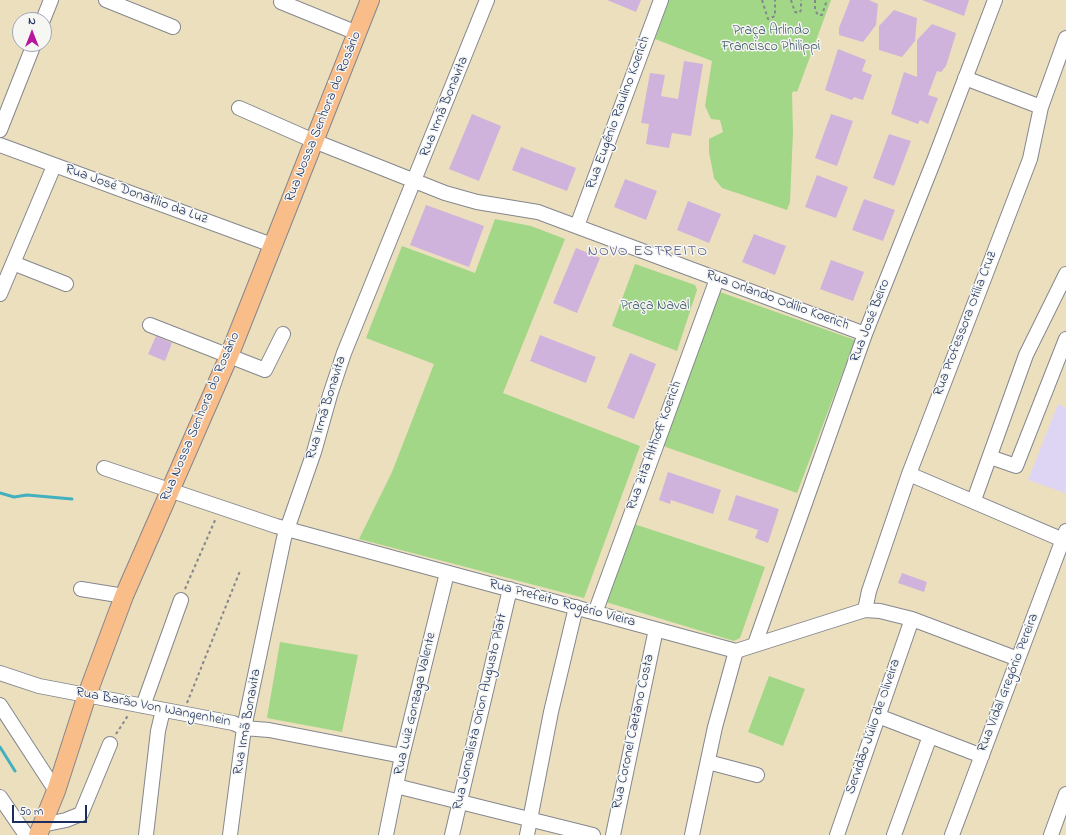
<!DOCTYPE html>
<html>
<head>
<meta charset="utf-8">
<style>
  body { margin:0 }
  #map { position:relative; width:1066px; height:835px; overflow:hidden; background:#ecdfbd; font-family:"Indie Flower",sans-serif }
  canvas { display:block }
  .north { position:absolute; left:12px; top:12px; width:40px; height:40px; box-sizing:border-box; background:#f6f6f2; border:1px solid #9ea6b7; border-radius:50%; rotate:0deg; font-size:11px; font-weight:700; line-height:16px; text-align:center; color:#1b2f5e }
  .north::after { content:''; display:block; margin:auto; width:14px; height:18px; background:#b5179e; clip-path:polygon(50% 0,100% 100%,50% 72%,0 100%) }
  .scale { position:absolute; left:12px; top:805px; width:75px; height:18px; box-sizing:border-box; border:2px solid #1b2f5e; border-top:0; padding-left:5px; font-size:12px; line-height:14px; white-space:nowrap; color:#1b2f5e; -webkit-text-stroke:3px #f6f6f2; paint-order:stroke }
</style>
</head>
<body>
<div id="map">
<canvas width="1066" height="835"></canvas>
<div class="north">N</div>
<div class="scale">50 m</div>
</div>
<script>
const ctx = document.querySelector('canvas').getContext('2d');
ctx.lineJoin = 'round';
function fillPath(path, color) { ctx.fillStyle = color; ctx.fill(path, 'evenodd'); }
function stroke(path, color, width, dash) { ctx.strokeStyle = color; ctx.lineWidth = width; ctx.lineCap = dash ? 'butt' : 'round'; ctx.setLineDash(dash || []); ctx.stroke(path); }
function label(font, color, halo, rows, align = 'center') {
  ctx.font = font + ' "Indie Flower",sans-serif'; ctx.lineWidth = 3; ctx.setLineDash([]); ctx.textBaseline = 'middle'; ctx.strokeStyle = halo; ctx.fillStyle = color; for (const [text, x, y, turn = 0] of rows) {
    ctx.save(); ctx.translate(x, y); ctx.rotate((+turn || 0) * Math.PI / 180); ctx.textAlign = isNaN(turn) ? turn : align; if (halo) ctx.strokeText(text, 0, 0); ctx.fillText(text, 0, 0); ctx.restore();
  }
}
const built = new Path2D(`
  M1058,404L1066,408L1065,493L1028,480Z`);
const green = new Path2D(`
  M669,0H831L797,92L794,91L792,93L793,132L790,202L787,210L722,188L714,178L709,152V139L723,132L720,120L711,119L705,106L712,61L655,39Z
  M495,219L531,226L565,239L503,393L640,446L584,598L359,539L392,472L434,364L366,338L402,246L475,273Z
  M635,264L695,285L697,290L677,351L612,326Z
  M717,291L855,340L797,493L663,446Z
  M634,524L765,567L740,638L734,641L606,602Z
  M280,642L358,655L342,732L267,718Z
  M769,676L805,689L783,746L748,732Z`);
const stream = new Path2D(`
  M0,493L14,497L27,495L72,499
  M0,747L15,771`);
const building = new Path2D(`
  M607,0H641L636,12Z
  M850,0H869L878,4L876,25L863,42L839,35V28Z
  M922,0H969L964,16Z
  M894,10L917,18L915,41L902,57L879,50V26Z
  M932,24L956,33L955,37L946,66L941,72L937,71L928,95L938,98L928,124L920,120L918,124L891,114L904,72L917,77V40Z
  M838,49L866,60L862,71L872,75L863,100L854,97L852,100L825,90Z
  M684,61L703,64L691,136L672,133L669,148L646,144L649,124L641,123L650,73L665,75L661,96L678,99Z
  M472,114L501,126L479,181L449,169Z
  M831,114L853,121L837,166L815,158Z
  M889,134L911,141L894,186L873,178Z
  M521,147L576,168L567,191L512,170Z
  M817,175L848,187L836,218L805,207Z
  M625,179L657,191L646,220L614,207Z
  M864,199L895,210L883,241L852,230Z
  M688,201L721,214L709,243L677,230Z
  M426,205L484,226L469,267L410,245Z
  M754,234L786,246L775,275L742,262Z
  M576,248L600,258L577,313L553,303Z
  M831,260L864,272L853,301L820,289Z
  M540,335L596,357L586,383L530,361Z
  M156,336L172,343L165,361L148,354Z
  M630,353L656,364L634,419L607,408Z
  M668,472L721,490L713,514L671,500L670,504L659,500Z
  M736,495L779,509L768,543L755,538L758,530L728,520Z
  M902,573L927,582L924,592L898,583Z`);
const path = new Path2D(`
  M762,0L768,19L775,16V0
  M791,0L795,12L799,13L801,10V0
  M815,0V10L818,15H822L827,0
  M185,589L216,518
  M187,703L240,571
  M116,734L129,714`);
const minor = new Path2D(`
  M106,0L173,27
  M281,2L357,33
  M43,20L51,0
  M965,78L1041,107
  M239,108L314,141L445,193L477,202L538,212L865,334
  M0,130L34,44
  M0,145L272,245
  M577,226L661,0
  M13,263L66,284
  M0,294L54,166
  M150,325L265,370L283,334
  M990,457L1016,466L1066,339
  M104,468L276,526L736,651L865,610L880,611L912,619L1018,659
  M909,474L1063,540
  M974,500L1026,355L1066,274
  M81,589L124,596
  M865,610L869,591L909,474L1030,159L1041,107L1066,38
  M595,613L717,279
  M755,644L865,334L935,158L995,0
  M0,673L39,686L233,723L244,728L269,730L402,756
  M0,705L56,791
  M143,706L181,600
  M878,716L982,756
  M708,762L757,775
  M396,786L593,835
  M0,797L26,835
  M42,825L66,820L81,814L110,744
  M146,835L158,731L163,710
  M230,835L244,728L284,538L314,452L330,395L344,353L487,0
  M386,835L402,756L447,573
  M452,835L510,589
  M527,835L551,712L576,607
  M613,835L656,629
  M692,835L715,727L736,651
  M837,835L912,619
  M894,835L930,736
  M952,835L1066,531
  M1051,835L1066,794`);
const major = new Path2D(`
  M38,835L56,791L87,695L124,596L229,356L370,0`);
const parkNames = [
  ["Praça Arlindo",771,32],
  ["Francisco Philippi",771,48],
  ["Praça Naval",655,307]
];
const streetNames = [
  ["Rua Irmã Bonavita",445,107,-68],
  ["Rua Eugênio Raulino Koerich",619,113,-70],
  ["Rua Nossa Senhora do Rosário",324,117,-68],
  ["Rua José Donatílio da Luz",136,195,20],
  ["Rua Orlando Odílio Koerich",777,301,20],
  ["Rua José Beiro",871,321,-69],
  ["Rua Professora Otília Cruz",966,324,-69],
  ["Rua Irmã Bonavita",327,408,-73],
  ["Rua Nossa Senhora do Rosário",201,417,-67],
  ["Rua Zita Althoff Koerich",655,446,-70],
  ["Rua Prefeito Rogério Vieira",562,604,15],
  ["Rua Vidal Gregório Pereira",1009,683,-69],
  ["Rua Luiz Gonzaga Valente",416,704,-77],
  ["Rua Barão Von Wangenhein",153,708,11],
  ["Rua Jornalista Orion Augusto Platt",481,712,-77],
  ["Rua Irmã Bonavita",248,722,-80],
  ["Servidão Júlio de Oliveira",874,727,-71],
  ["Rua Coronel Caetano Costa",634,732,-78]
];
const neighbourhoodNames = [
  ["NOVO ESTREITO",648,253]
];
fillPath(built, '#ded5f5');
fillPath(green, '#a1d787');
stroke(stream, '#42b0bf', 3);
fillPath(building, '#d0b3dc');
stroke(minor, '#84878e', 16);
stroke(major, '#84878e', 20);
stroke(path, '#84878e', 2, [3, 3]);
stroke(minor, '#fff', 14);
stroke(major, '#f8bd88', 18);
label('14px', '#3c5968', '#f6f6f2', parkNames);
label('14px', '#1b2f5e', '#f6f6f2', streetNames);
ctx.letterSpacing = '1px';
label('15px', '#5a5d8a', '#f6f6f2', neighbourhoodNames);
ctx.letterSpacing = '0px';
</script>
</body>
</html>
